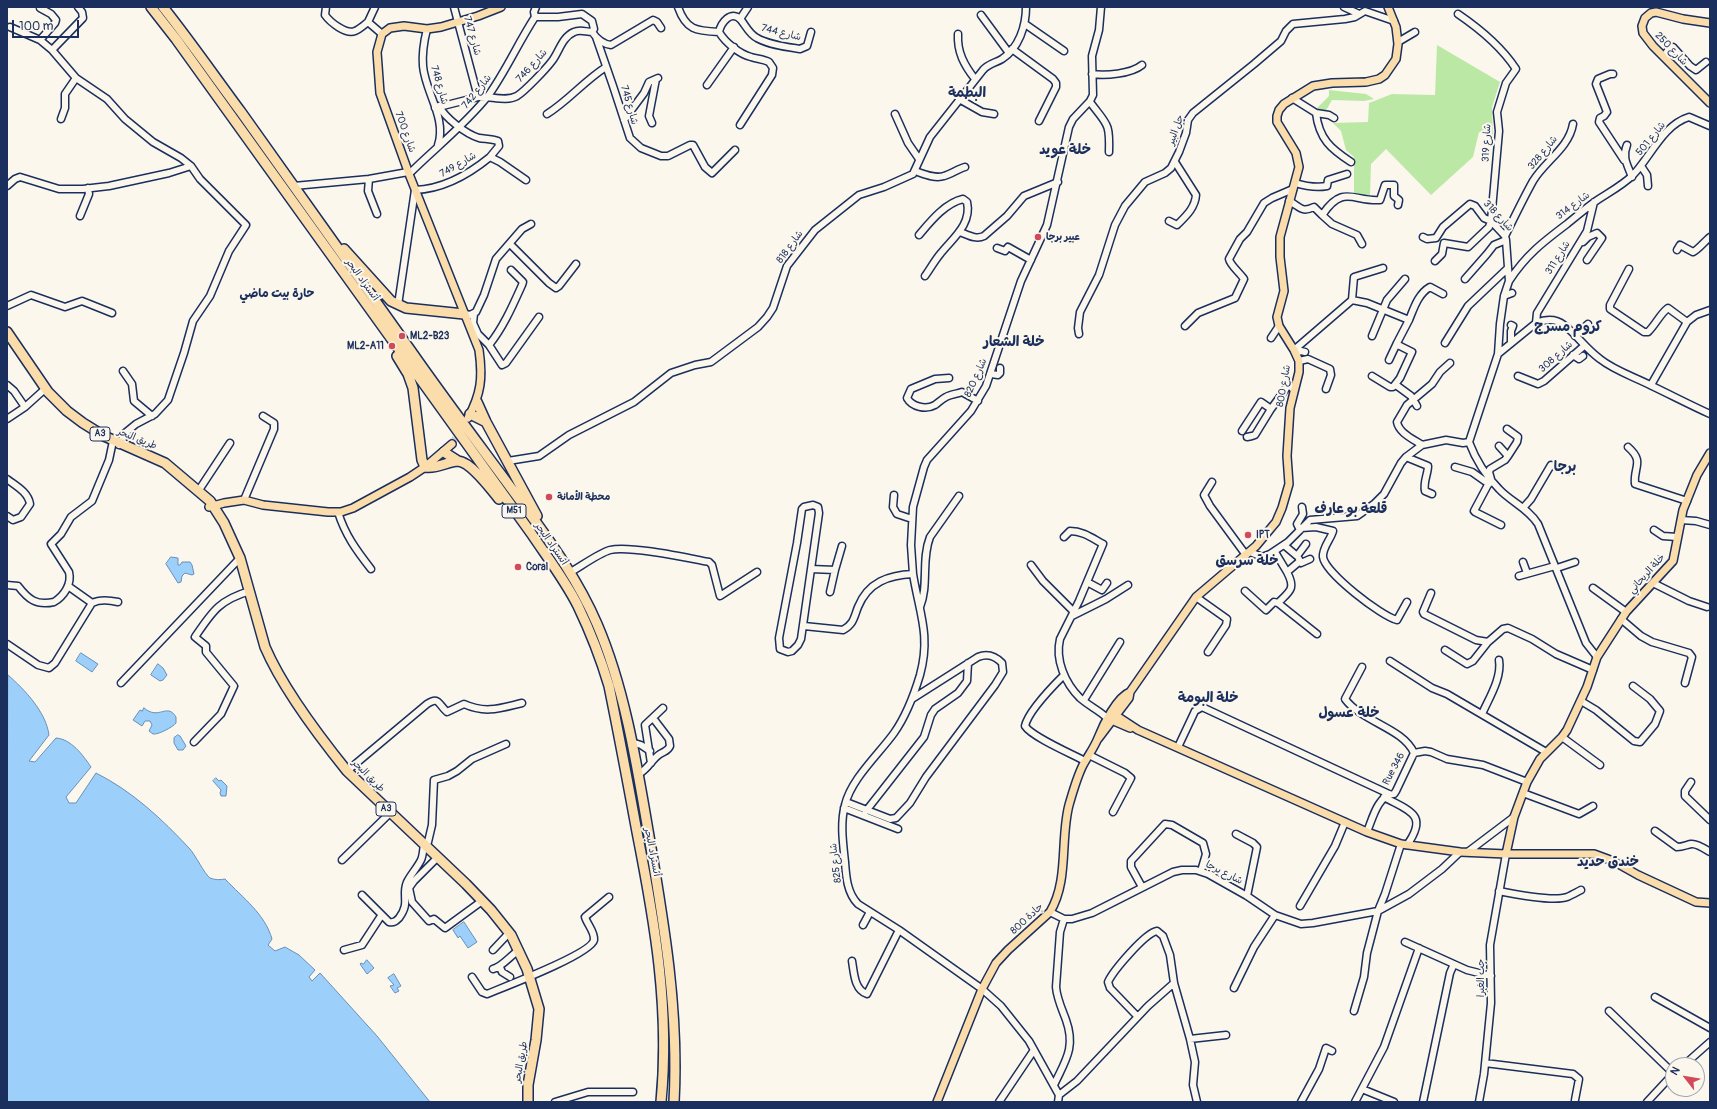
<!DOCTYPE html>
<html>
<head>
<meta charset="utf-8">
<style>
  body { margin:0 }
  #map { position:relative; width:1717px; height:1109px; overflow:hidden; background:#fbf7ec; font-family:Pangolin,sans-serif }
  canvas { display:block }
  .frame { position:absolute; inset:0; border:8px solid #1b2f5e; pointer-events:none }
  .north { position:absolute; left:1665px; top:1057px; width:40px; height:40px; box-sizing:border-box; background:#fbf7ec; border:1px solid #a1a7b3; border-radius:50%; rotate:301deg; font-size:11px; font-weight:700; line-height:16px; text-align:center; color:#1b2f5e }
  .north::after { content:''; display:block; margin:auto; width:14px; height:18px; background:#d1495b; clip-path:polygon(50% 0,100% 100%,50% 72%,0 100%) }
  .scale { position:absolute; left:12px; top:20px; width:67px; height:18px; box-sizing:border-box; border:2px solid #1b2f5e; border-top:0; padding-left:5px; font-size:12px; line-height:14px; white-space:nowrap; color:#1b2f5e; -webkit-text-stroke:3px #fbf7ec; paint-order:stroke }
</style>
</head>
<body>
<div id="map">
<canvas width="1717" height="1109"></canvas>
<div class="frame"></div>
<div class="north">N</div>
<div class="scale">100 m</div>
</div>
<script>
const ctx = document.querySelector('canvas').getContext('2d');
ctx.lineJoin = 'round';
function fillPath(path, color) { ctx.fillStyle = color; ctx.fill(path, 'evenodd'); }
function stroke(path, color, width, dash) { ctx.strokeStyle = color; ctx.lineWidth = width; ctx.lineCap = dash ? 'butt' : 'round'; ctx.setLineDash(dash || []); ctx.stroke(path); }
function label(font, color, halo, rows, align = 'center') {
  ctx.font = font + ' Pangolin,"Playpen Sans Arabic",sans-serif'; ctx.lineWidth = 4; ctx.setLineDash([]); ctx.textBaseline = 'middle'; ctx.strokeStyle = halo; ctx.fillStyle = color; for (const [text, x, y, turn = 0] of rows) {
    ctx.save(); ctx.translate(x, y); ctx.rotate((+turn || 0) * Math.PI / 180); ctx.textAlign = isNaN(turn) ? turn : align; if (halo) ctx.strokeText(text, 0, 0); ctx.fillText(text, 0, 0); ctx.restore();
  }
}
const green = new Path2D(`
  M1437,45L1500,82L1492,107L1493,136L1479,132L1473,157L1431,195L1386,149L1371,164L1370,196L1354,193V157L1346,150L1341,131L1333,123L1368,122L1369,103L1392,94L1435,95Z
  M1329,90L1366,94L1374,99L1364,101L1332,100L1325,112L1316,109L1329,96Z`);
const water = new Path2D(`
  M171,557L178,558V565H180L182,562H190L192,565L194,574L192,575L185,573L182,576L181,582L178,583L166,564Z
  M81,653L98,664L92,672L76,661Z
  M158,664L163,668L167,675L163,680L160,681L151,675Z
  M8,675C25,690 46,712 49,735L29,761L35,762L56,738C71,739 83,755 91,767L66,797L69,803H76L96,773C132,791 162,819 189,848C195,854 205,875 210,878C215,880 220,880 225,879C243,898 265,914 272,939L268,945L275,951L285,947L299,955L315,970L309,977L312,981L320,973L377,1036L430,1102H7Z
  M144,708C159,721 167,702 176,717V723C173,727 158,735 153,734L149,731L152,725L150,721H145L142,726L133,720L140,710L142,711Z
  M178,735L180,736L186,746L183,750H178L174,743V738Z
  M216,778L219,781L221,780L227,786L226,796H221L220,793L221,790L213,781Z
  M464,922L477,942L468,948L460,936L458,938L453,930Z
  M367,960L374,968L367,974L360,964L361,963L363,964Z
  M394,974L401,986L397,988L399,991L395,993L390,986L394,985L388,978Z`);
const majorTunnel = new Path2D(`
  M452,444L461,429`);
const minor = new Path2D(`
  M326,7L325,15C330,22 346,35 355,31C360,29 364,25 368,22
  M375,7L368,22L382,34
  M678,7C686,30 696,31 719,32
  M1344,7L1359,14
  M40,8L51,14L56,20L55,23L40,40
  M981,15L1009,53
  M535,17H558L582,14L592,21L594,29L592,32
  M740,19L748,7
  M1025,24L1064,51
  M10,27L40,40L52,50L76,78L107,99L125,119L153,142L181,158L191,166L200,179L246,225L229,251L210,296L193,321L184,353L168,400L155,414L136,424L125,433L119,445
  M427,29C424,41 422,54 423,66C425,92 447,118 438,145
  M719,32C725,42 739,54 751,57C757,59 763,59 769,62L773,68L772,75L740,125
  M719,32C721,23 731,9 741,20C746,26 749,34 757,38C769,45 787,47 800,49L807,46L811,32
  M958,34C957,52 964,65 975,79
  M596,37L613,86L630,138L641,148L661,156H668L690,145H693L705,167L712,173L735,150
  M1398,42L1415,32
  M1012,49L1053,79L1056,83V87L1039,121
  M52,50L83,18L82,12L78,7
  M1664,56L1669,49L1673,47L1690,66L1696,70L1706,62
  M1092,74C1105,76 1131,74 1142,65
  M1613,74H1610L1598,79L1596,84L1607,112L1604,116L1600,118L1599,122L1624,160
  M707,85L734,47
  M478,97C491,96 506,102 517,96C525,91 546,69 552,61C559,52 562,37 574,32C580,29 586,32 592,32C597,39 602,44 611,45L653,20L657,22L661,28
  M1292,98L1316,113C1319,139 1331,149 1351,162
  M959,99L982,112L994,114
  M1090,102C1107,125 1110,122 1109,152
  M439,106C445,118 466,134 479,138C485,139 492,139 498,141L499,146L490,157
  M435,108L478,97L454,7
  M1316,113L1329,115L1334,118
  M547,114C568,101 584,81 606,67
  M895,114L908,143L919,159
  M61,119L65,108V94L76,78
  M624,120L644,93L649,82L658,78
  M652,123L649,116L656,79
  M1627,145C1622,157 1627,164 1632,177
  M1641,166L1647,175L1648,186
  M915,171C924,174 935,179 944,176C951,174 958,169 965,167
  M409,174C435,148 465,125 488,96C506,71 518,43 535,17L534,12L536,7
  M369,179L368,191L377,214
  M1295,183C1305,186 1316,188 1327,186L1328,180L1347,174
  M7,186L15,179L20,177L59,189H83L109,186L169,173L191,166
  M294,186L369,179L408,172
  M1289,201C1301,207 1301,213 1314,207L1322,215L1323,214C1343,184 1354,202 1380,200L1385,185H1394V196L1399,200L1398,205
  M1322,215L1332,224L1357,235L1362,244
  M80,216L89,194L88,188
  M1169,221L1177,225C1186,216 1195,208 1196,195L1175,162
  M960,232C968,235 976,240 984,236L1007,216L1024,196L1058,182
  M919,235C930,222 945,203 963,199L967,202C972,224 953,238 941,253C935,260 930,269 925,276
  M1505,236C1514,218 1523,199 1533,181C1545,161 1569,148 1573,124
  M1423,237L1427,239L1436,238L1443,227L1470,204L1475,206L1484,218L1491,221L1505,236L1506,240L1509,281L1504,296L1500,324L1498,354
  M1583,242L1588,237L1597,233L1602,238L1587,260
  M510,244L549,283L556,288L559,286L576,264
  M997,248L1005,251L1008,247L1031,260
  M1677,250L1680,245L1693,252C1698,250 1705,241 1710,237
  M1435,261L1442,254L1444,243L1468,247L1489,227L1491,221L1499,131L1497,112L1506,83L1516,69C1501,46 1480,29 1458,14
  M1629,269L1610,305V309L1644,332H1648C1656,324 1660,314 1668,308L1687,322
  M1465,279L1487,254L1494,245L1506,240
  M1509,281C1526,255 1543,242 1567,224C1577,216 1586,208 1596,201C1608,193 1623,185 1633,175C1651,156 1663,125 1689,117L1710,126
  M1504,296L1512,293
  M1352,300L1354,277L1383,268
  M398,305L415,190C444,189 468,175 490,157L500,162L526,180
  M7,306L31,295L65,307L82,301L112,313
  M464,314L470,315L476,312L484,295L496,259L522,229L531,224
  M474,314L473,323L478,334L489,345L502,365L506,363L539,317
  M1409,320C1414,308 1418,294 1430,287L1443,294
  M1536,323L1537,313L1587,231L1594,202
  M1185,326L1198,313L1235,298L1244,279C1240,273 1230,265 1229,259L1240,239L1247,232L1264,203L1272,198L1293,189
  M1079,334L1078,328L1080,312L1099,275L1115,225L1125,206L1145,182L1165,173L1171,168L1179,152L1186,133L1188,120L1193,113L1254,64L1281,41L1286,31L1293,24L1345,19L1355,17L1365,11L1394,21
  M1372,336L1387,300L1405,279
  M1575,336L1588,324
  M1271,338L1279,326
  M1445,343L1468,306L1508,268
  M1511,343V331L1513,326L1511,325
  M489,345C503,328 513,305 522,285L523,282L511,270
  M1294,350L1352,300L1367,303L1409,320L1397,343L1398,345L1412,352L1400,378L1393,387H1390L1372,376
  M1296,353L1301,351L1305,352
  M1573,355L1579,359L1583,356
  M1389,360L1397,343
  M1299,361L1308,359L1330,369L1331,375L1326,389
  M123,371L132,384L134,401L152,416
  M991,374L998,375L1000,373V368
  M1518,376L1538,384L1544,381L1584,346
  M949,378L935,379L911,389L907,398C912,407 926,410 935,405C939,402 942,399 946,397C951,394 957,394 962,392L978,401
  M7,385L14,391L25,407
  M1396,385L1411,396L1417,406
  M1651,385L1687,322L1696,315L1710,310
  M7,419L25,407L45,389
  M1507,429L1518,437L1517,442L1508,456
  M1242,431L1261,402L1271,409L1287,387L1290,386L1294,390
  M1247,437L1252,436L1255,435L1271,409
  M1469,442C1475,458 1486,476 1499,489C1511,502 1528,508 1538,524L1586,643L1597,657
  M1422,445C1413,439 1399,433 1397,422L1407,405L1432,384L1440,372L1450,363
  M1499,446L1508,456L1505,460L1490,469L1489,472L1491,479L1474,511L1475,512L1501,525
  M1628,447C1645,462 1633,467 1635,484L1687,501
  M1406,457L1428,466C1428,474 1423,482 1425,491L1432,494
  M508,461L539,456L569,435L634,402L671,373L695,365L711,362L758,327L767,317L773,308L787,266L815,230L859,195L884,187L913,174L930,137L983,70C988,64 995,63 1002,59C1019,48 1026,26 1026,7
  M1455,467L1472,472L1489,484
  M7,479C16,486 28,492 30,504L21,517L13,520L7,516
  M1212,482L1204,495L1210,506L1246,555
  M199,490L230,443
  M894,495L893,507L897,514L912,519
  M244,500L274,429V423L263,416
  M813,505L818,507L819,513L801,639L798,645L792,651L788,652L780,649L779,638L797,543L802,509L804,507Z
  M1523,508L1531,499L1551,465L1568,471
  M338,512C345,535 357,551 371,569
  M1681,520L1696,521L1710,525
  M1301,528L1316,527L1333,531C1331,539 1322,548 1323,557C1325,573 1381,616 1397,620L1407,602
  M1300,530L1297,524L1303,514L1302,507
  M1654,530L1663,536L1677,537
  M1064,537L1070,531C1083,531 1092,538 1103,544L1079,601L1060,639C1055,660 1065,683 1080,698C1089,706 1099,710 1107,718
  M1284,545L1297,556L1306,544
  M1250,552L1262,557L1270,554L1288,542L1310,520L1357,516L1374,504L1384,494L1401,463L1406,457L1422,445L1446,440L1463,443L1469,442L1498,354L1536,323C1546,319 1555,318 1564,325C1577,335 1586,349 1600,359C1615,371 1635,377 1652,386C1671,395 1690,405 1710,414
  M1275,552L1287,572L1300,561
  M1299,559L1301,563L1310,559
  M1523,562L1527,573
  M1031,565L1043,581L1074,612
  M1557,568L1575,562
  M811,569L835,570L842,546
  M569,573C580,567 599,553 610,550C629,545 688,558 709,562L712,565L720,596L757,572
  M913,574C919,612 931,635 920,675C914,695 906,716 894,733C879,754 851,779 845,805C840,823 843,843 845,862C846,876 847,893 858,904L899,930L982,989L1001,1006L1029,1041L1059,1095L1058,1102
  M1519,576L1555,566
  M1087,582L1102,590L1107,583
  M1653,583L1689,601L1707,607
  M7,585L18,586C28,599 36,606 54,602C64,596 72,584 69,572L51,544L61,534L71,517L92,501L109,460L113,441
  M68,586L92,603
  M1593,588L1626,612
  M1245,591L1266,610L1274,602L1278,603L1317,634
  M830,592L835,570
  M1431,593L1423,612L1424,614L1476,640L1488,642L1503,629L1508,628L1532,639L1556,654L1593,670
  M1196,597L1227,619L1226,625L1208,652
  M1278,603C1290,591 1296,589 1287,572
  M920,607C929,585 921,560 930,537L959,496
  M1072,616L1106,599L1128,585
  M1621,619L1641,636L1652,642L1689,653L1692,657L1685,683
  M804,626L843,630C854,624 854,617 858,607C868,582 889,575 913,574L911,545L913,507L924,467L927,460L971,411L986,386L1021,281L1047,225L1069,127L1073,119L1090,101L1093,95L1092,56L1099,30L1101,7
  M7,644L38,665L49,668L55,663L92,603C100,599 109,600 118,602
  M1445,650L1467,664L1473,661L1488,642
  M1390,661L1432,688L1447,694L1546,752
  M1362,667L1345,699C1362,722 1403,728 1414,753L1425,751L1431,752L1447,759L1483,765L1527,782
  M1064,675C1053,686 1028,712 1025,726C1032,737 1072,754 1085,761
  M121,683L240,558
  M1084,700L1120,642
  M1581,701L1596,710L1634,741L1640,742L1655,724L1660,711L1650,699L1633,686
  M1482,714C1489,698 1502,678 1499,660
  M1562,737L1600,765
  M194,742L221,714L234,686L206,652V646L195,637C212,612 219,600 250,591
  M631,742L641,745L650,751
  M1178,747L1195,711L1202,707L1389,794
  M1089,755L1125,773L1131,778L1113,812
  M651,763L645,725L663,708
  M347,771L427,704C439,696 438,704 447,712L464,704C486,714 501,708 522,703
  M639,774C649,768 652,759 660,754C665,751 668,751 670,746L669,739L653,718
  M1691,782L1685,791V796L1710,820
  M1523,793L1579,814L1593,806
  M1384,797C1409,811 1429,814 1407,845
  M846,802L890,819L896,818L910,803L926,777L995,685L1003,672L1002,663C995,656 988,653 978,657L912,699
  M844,808L898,829
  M866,811L924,737L931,715L935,709L958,693L967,681L968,663
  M1655,831L1677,847C1683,847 1686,845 1691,844C1697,843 1705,849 1710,852
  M1367,832C1372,820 1378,794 1394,794L1396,791L1414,753
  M1236,834L1253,843L1257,847L1247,896
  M1469,851L1514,817
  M438,857L414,881L409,888L412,902L429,921L434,919L445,928L482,901
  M342,860L390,813
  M1142,887L1131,867V861L1165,824L1172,825L1203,843L1206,854L1201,871
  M1499,891C1514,894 1553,902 1567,897C1572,895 1577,892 1581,890
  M362,895L389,922C394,923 396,921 399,918C411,902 401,896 407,882C411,874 417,868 421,860C423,856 423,850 424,845L428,842L432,825L434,780L448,776L457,771L472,759L506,744
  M1300,906L1335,846L1345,822
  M1050,912L1064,919L1060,932L1056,987C1057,999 1062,1009 1066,1020C1076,1048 1065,1061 1054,1085
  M1064,919H1072L1092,913L1173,872L1182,870H1196L1208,874L1247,896L1275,915L1301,924L1313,923L1378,911L1409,894L1442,869L1460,852
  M863,925L870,912
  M1405,942L1467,970L1491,976
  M344,950L362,945L381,916
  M493,950L509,933
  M852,961C854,972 854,990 867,994L899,930
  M500,967L502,972L510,977
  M493,969C502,967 510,956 519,950
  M472,977L482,992L487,994C504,987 591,954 594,940C595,932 587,924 585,917L609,897
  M1234,988L1254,947L1275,915
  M1655,997L1710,1028
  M1354,1011L1364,977L1367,953L1378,911L1385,894L1401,844
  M1609,1011L1673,1073
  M1137,1016L1110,988L1108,982C1113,971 1145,933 1157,931L1163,936L1170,955L1174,983L1190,1039L1195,1062L1193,1085L1197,1102
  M1190,1039L1226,1035
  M1485,1063L1573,1074L1579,1079L1575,1100
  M1684,1065L1710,1042
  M1362,1089L1394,1102
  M1059,1095L1077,1081L1148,1006L1174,983
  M555,1102L588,1092H633
  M999,1102L1034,1050
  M1301,1102L1319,1069L1326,1048L1332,1051
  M1355,1102L1384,1047L1419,948
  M1423,1102L1450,973L1454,964
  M1479,1102L1484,1074L1491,1003L1490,945L1506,854
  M1647,1102L1673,1074`);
const major = new Path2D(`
  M1710,23L1683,19L1656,12L1651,13L1645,18L1642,26L1643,33L1653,46L1710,103
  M468,418C481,394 483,378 479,350L409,174L380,93L377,52L382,34L390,28L404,26L427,29L441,27L478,16L501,7
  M209,507L224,503L244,500L263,505L328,512H341L353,508L410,477L425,467L452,444
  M1112,713L1138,730L1367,832L1401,844L1460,852L1506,854H1594L1613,861L1638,875L1696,902L1710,903
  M1109,719L1130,728
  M1098,739L1129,698L1130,692L1196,597L1256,546L1276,522L1282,508L1289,484L1287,456L1290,408L1299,372V361L1294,350L1279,326L1277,317L1284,291L1280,257V237L1299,167L1296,153L1277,122V116L1279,110L1284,104L1313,86L1332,83L1366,82L1379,79L1385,75L1396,59L1398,44L1396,27L1388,7
  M1506,854L1514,817L1527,782L1540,759L1562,737L1567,730L1587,687L1597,657L1626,612L1673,561L1683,510L1697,475L1710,453
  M937,1102L982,989L996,963L1008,950L1050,912C1069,881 1060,839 1069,805C1073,791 1077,777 1083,765C1088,756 1094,748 1098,738C1103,725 1117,697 1130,692`);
const highway = new Path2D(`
  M151,7L176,39L531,533C547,557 565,580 578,606C590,631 601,659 609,686C619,735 628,783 637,832C655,923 670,1009 661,1102
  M163,7C190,41 215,77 241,112C298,191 354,272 411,351C448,404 487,455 525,507C552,544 579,582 597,624C625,689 637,766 649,836C664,924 679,1012 674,1102
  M344,249L391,301L406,308L464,314
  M7,332L48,392L67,411L83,423L104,436L165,463L210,501L224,523L240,558L265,647C283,689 318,735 347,771L466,884L491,910L511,935L527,969L539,1009L536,1040L528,1085V1102
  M397,356L408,374L413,388L422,460L425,467C438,469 448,461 458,461C471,462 491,489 499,499
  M477,402L486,422L537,516
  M470,414L486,422
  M444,452L458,461`);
const markers = [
  [1038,237,4,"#d1495b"],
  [402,336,4,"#d1495b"],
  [392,346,4,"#d1495b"],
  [549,497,4,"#d1495b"],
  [1248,535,4,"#d1495b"],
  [518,567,4,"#d1495b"]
];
const shields = [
  [100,434,20],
  [514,511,24],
  [386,809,20]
];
const shieldNames = [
  ["A3",100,434],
  ["M51",514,511],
  ["A3",386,809]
];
const streetNames = [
  ["شارع 744",781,33,14],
  ["شارع 747",472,36,74],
  ["شارع 250",1671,49,46],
  ["شارع 746",532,66,-48],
  ["شارع 748",439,85,74],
  ["شارع 742",477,92,-51],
  ["شارع 745",629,105,74],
  ["جل البير",1176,130,-71],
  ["شارع 700",405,132,70],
  ["شارع 501",1651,139,-51],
  ["شارع 319",1487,143,-87],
  ["شارع 328",1543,153,-51],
  ["شارع 749",458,165,-30],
  ["شارع 314",1573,206,-37],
  ["شارع 318",1498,216,47],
  ["شارع 818",790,247,-54],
  ["شارع 311",1558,258,-58],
  ["أتستراد البحر",362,280,54],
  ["شارع 308",1556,357,-42],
  ["شارع 820",976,378,-66],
  ["شارع 800",1284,386,-80],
  ["طريق البحر",137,439,22],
  ["أتستراد البحر",551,544,55],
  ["خلة الريحاني",1647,574,-48],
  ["Rue 346",1394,769,-62],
  ["طريق البحر",368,776,45],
  ["أتستراد البحر",652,852,79],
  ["شارع 825",836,863,-97],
  ["شارع برجا",1224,873,27],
  ["جادة 800",1027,919,-43],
  ["جب الغبرا",1481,978,-90],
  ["طريق البحر",521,1062,-80]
];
const poiNames = [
  ["عبير برجا",1046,237],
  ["ML2-B23",410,336],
  ["ML2-A11",384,346,"right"],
  ["محطة الأمانة",557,497],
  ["IPT",1256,535],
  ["Coral",526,567]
];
const quarterNames = [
  ["حارة بيت ماضي",277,294]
];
const districtNames = [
  ["البطمة",967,93],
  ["خلة عويد",1065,150],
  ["كروم مسرج",1568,327],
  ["خلة الشعار",1014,342],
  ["برجا",1565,467],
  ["قلعة بو عارف",1351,509],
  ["خلة سرسق",1247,561],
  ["خلة البومة",1208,698],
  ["خلة عسول",1349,713],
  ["خندق حديد",1608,862]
];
fillPath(green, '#bce8a6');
fillPath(water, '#9ccff9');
stroke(water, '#688fbb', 1);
stroke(majorTunnel, '#cecfd0', 7, [7, 3.5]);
stroke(minor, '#1b2f5e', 9);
stroke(major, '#1b2f5e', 10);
stroke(highway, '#1b2f5e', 12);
stroke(minor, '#fbf7ec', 6);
stroke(major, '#fbddab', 7);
stroke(highway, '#fbddab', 9);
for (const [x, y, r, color] of markers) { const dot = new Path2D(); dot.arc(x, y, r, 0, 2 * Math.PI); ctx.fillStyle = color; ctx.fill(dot); stroke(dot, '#fbf7ec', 1.5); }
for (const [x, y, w] of shields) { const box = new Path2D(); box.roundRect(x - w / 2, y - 7, w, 14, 3); ctx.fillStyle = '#fbf7ec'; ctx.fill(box); stroke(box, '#1b2f5e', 1); }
label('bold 9px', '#1b2f5e', null, shieldNames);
label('10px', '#1b2f5e', '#fbf7ec', streetNames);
label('bold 10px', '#1b2f5e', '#fbf7ec', poiNames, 'left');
label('bold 12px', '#1b2f5e', '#fbf7ec', quarterNames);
label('bold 14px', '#1b2f5e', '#fbf7ec', districtNames);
</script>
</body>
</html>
